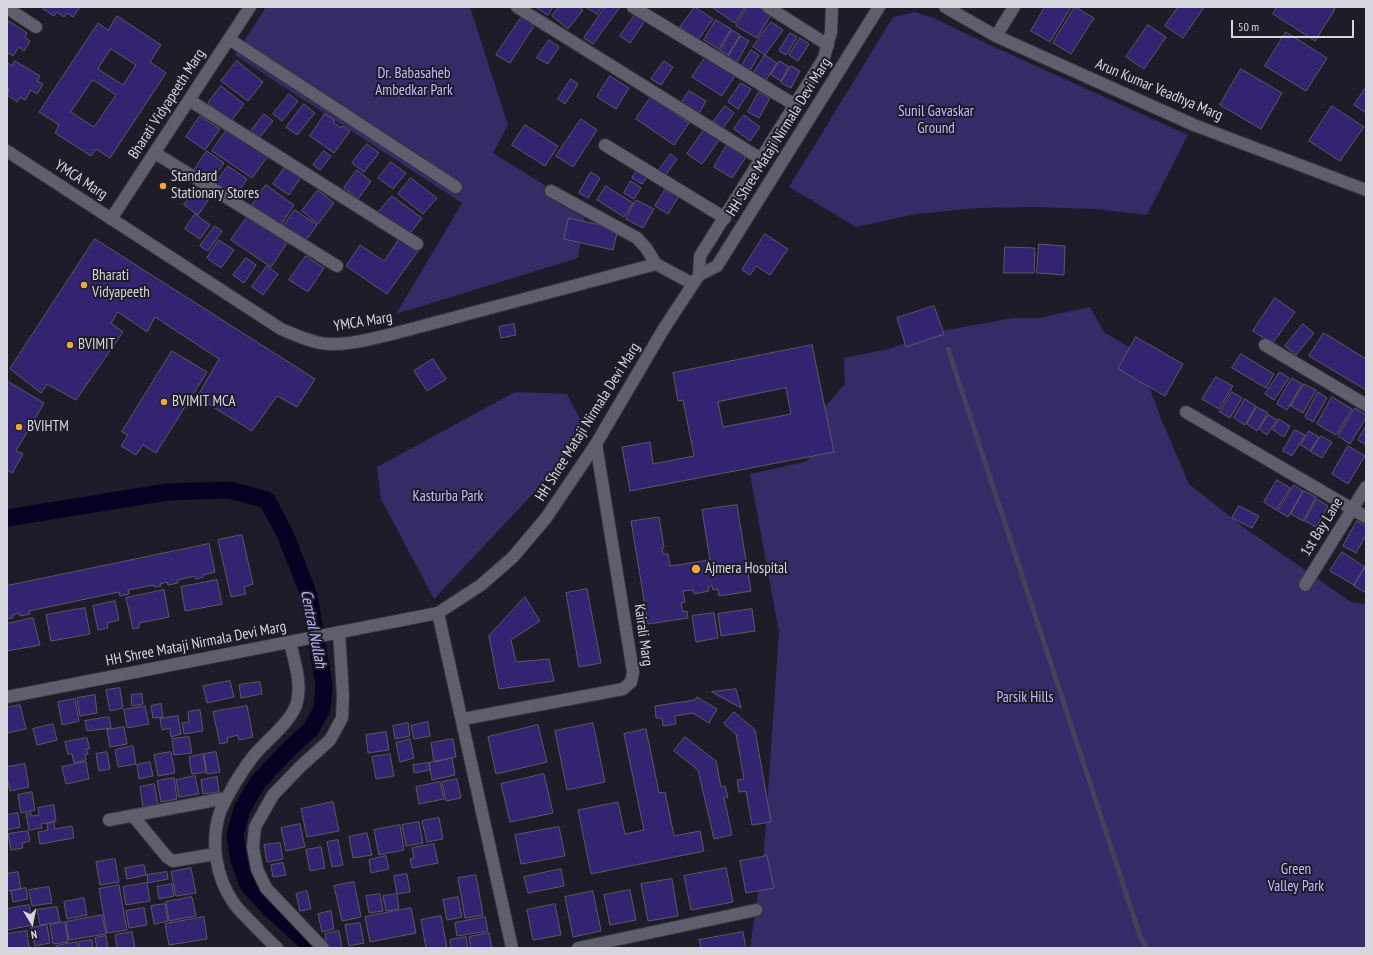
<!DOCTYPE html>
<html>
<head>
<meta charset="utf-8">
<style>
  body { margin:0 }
  #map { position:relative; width:1373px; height:955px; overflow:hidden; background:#1d1c28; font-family:"PT Sans Narrow",sans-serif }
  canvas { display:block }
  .frame { position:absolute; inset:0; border:8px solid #d6d6de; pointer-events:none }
  .north { position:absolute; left:12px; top:903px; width:40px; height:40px; -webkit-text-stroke:3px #1d1c28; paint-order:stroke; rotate:170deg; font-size:11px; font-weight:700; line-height:16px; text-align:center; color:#d6d6de }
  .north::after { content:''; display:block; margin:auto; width:14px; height:18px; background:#d6d6de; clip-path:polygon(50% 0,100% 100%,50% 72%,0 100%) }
  .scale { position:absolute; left:1231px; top:20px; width:123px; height:18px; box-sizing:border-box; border:2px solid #d6d6de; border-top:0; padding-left:5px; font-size:12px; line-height:14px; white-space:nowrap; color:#d6d6de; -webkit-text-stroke:3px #1d1c28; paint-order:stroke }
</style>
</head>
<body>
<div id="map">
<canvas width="1373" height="955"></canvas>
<div class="frame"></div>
<div class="north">N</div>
<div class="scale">50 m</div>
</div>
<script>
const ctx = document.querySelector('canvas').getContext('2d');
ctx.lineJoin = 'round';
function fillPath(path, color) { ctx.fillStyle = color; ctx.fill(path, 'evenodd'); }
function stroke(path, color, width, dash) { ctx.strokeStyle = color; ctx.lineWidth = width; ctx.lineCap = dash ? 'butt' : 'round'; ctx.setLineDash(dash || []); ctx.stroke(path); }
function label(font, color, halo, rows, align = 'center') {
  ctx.font = font + ' "PT Sans Narrow",sans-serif'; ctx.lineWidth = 4; ctx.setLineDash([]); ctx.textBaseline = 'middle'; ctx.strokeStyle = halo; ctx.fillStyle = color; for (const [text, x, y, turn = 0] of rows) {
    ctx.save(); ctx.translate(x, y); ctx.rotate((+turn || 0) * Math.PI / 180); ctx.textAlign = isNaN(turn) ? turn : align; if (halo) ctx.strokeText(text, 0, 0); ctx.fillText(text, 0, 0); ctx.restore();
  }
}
const green = new Path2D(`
  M266,7H470L508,125L493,153L586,211L578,258L396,314L462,203L235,55Z
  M915,12L936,19L990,45L1188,135L1147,215L1095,209L1034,207L977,208L916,214L856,227L789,187L893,17Z
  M1090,307L1104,332L1137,352L1160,416L1189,484L1242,526L1351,602L1366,604V948H750L764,850L779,632L750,474L808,461L824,408L845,384L844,358L888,349L941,331L1013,318H1039Z
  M515,392L567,394L581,421L574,450L434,599L381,499L377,467Z`);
const stream = new Path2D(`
  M948,349L1140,936L1147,948`);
const canal = new Path2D(`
  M7,518L167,492L230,490L267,500L285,534L309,595L324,685L322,709L311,729L288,750L258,782L242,809L235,835L239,861L248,885L270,909L300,936L311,948`);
const building = new Path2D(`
  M45,7H80L73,17L67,13L64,17L57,12L54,16L43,9Z
  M536,7H553L548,15Z
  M559,7H579L583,10L568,29L552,16Z
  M586,7H602L597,14Z
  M605,7H620L593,44L584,38Z
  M695,7L713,19L698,40L680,27Z
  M715,7H745L735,23L714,9Z
  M747,7H758L771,15L757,38L736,26Z
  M1045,7H1071L1050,42L1031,31Z
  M1075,7L1094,18L1071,54L1053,43Z
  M1178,7H1204L1183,38L1165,26Z
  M1277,7H1332L1335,9L1315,41L1273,14Z
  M523,15L536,23L510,63L496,55Z
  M635,15L645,21L630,43L620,36Z
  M117,16L161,45L150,62L166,73L110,158L96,149L91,156L55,133L59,125L39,112L98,23L108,30ZM111,49L136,65L123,85L98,69ZM93,80L116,95L94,127L71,112Z
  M7,20L27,33L25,37L30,41L24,51L19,47L13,56L8,53L7,55Z
  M716,20L731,29L719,49L704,40Z
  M771,22L783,30L765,55L753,47Z
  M1148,25L1166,37L1144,69L1126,57Z
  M732,30L740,35L728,55L720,51Z
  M1286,32L1327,58L1306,91L1265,66Z
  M790,33L797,37L786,55L779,51Z
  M741,36L749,41L737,62L728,57Z
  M800,38L809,44L798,61L789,55Z
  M549,40L559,47L548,64L537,58Z
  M751,50L759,55L748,74L740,69Z
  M707,55L736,74L722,96L692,77Z
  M765,55L777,63L765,82L753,74Z
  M15,61L40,76L37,81L43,84L37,94L31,90L25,100L20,97L17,102L7,95L9,89L7,88V62L12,66Z
  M237,61L263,82L248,101L221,81Z
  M664,61L673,67L661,85L651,79Z
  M780,61L789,67L781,81L771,75Z
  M791,66L800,71L791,88L781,83Z
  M1241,69L1282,93L1261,129L1220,105Z
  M610,76L629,88L616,109L597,97Z
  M571,79L578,84L565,104L558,99Z
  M741,83L751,89L738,109L728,102Z
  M221,86L244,104L231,121L208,103Z
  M1366,87V113L1354,105Z
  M689,91L706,101L697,117L679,107Z
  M759,92L770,98L759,118L748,112Z
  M289,94L298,101L282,121L273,114Z
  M651,97L689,123L674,145L636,119Z
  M304,104L315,113L297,135L286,127Z
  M725,106L734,113L723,128L714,121Z
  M1332,106L1364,127L1340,161L1309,141Z
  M264,114L273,121L260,137L251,131Z
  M325,114L335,120L333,122L341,128L342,126L350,131L334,153L310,136Z
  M744,115L760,127L750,141L734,129Z
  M200,116L220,129L205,150L186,137Z
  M581,119L597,130L573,167L556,156Z
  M525,125L558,146L545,166L512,145Z
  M228,128L268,156L252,178L212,151Z
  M704,130L719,140L702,164L687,154Z
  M367,144L379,153L364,172L352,163Z
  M727,145L746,157L732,178L714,167Z
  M207,151L224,163L211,182L194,170Z
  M324,151L331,156L320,170L313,165Z
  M671,154L677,159L663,179L656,174Z
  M391,162L406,173L393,189L378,178Z
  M288,163L303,174L289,195L273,184Z
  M228,166L247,179L235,197L216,183Z
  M639,167L649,174L642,184L632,178Z
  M357,170L371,181L358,199L344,188Z
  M591,172L600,178L588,198L579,193Z
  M411,178L437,198L423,214L398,194Z
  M631,181L641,188L634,199L624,193Z
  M266,185L294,205L281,225L252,205Z
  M606,186L633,203L624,217L597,200Z
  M195,190L209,199L198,215L184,205Z
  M318,190L334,203L318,224L302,211Z
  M665,190L678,197L668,214L655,206Z
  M392,196L422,218L408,236L378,213Z
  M636,200L654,209L643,228L626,219Z
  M295,210L317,225L304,243L282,228Z
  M195,214L210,225L200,239L185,229Z
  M248,216L287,243L271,267L231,240Z
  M569,218L618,229L613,250L564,239Z
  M215,226L222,231L208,251L200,246Z
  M765,234L788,249L770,275L756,266L750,275L742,270Z
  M400,238L418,251L387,294L346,266L360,245L384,261Z
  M95,239L315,379L297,407L277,396L252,431L197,397L219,359L155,317L147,332L118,312L111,323L123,332L76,400L47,384L41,393L10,369Z
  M219,240L234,250L221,268L207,258Z
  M1039,244L1065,246L1064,275L1037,273Z
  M1005,247L1035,248L1034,273H1004Z
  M306,256L324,268L308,292L289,280Z
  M246,258L256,265L244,283L233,275Z
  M267,266L278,274L263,295L252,287Z
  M1275,298L1295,312L1272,344L1253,331Z
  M934,306L944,334L906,347L897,318Z
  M514,324L516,335L501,338L499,327Z
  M1303,324L1314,333L1296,355L1285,346Z
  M1324,333L1366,359V390L1309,356Z
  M1136,337L1183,364L1165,396L1118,369Z
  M812,345L834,452L630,491L622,447L650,442L653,464L694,456L683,400L678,401L673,373ZM786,388L791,414L723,427L718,402Z
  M172,351L207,372L156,453L143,445L136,455L121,446L128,435L122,432Z
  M1241,354L1274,374L1266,388L1232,368Z
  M433,359L446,379L427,391L414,371Z
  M1280,372L1289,378L1274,400L1265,394Z
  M1216,377L1233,386L1219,409L1202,399Z
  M1292,378L1302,384L1287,410L1277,404Z
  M7,381L44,403L16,451L23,454L12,473L7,470Z
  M1304,384L1316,390L1303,413L1291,406Z
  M1232,392L1242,398L1230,418L1220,412Z
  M1318,392L1327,398L1313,422L1305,417Z
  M1332,397L1352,409L1336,435L1317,424Z
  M1245,399L1256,406L1245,425L1234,418Z
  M1257,407L1268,413L1257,431L1247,424Z
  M1355,408L1366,415V418L1350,444L1338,436Z
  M1269,415L1277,420L1267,435L1259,429Z
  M1279,419L1290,426L1284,437L1273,430Z
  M1366,426V445L1358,440Z
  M1295,430L1305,435L1292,456L1283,451Z
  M1309,431L1319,437L1310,451L1301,445Z
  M1321,436L1332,442L1322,458L1311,452Z
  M1348,446L1365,456L1348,484L1332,474Z
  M1277,480L1290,488L1276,510L1264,502Z
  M1294,485L1303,491L1288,517L1278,511Z
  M1304,491L1316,497L1303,521L1291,514Z
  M1317,499L1328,506L1316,527L1305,521Z
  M737,505L751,591L719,596L718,589L713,590L712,586L708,587L709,591L694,594L693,590L683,591L685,602L681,603L683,612L687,611L688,618L648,624L631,521L659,517L664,547L662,548L663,554H668L670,566L710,560L702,510Z
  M1239,506L1259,516L1252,528L1232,518Z
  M1357,521L1366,526V535L1356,553L1343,546Z
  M242,535L253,584L244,587L246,594L231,597L218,540Z
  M209,544L215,572L203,575V577L196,579L195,576L177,580L178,583L168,585L167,582L160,584L161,586L154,587V585L128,590L129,594L120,596L119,592L29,611L30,614L20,616L19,613L13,615V618L7,619V586Z
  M1342,552L1365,567L1354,585L1330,571Z
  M1365,567L1366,568V593L1354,586Z
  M217,580L222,604L185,611L181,587Z
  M587,589L601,663L579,667L566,593Z
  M164,590L169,617L139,623V628L133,629L126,598Z
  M525,597L540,621L511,640L516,662L549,659L554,681L499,689L489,636Z
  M115,601L119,620L107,623L108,628L98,630L93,606Z
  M85,608L90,634L51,641L46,615Z
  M752,609L755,631L721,636L718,614Z
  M714,613L718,638L696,642L692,616Z
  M33,618L40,645L7,651V624Z
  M230,681L234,697L207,703L203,686Z
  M260,682L262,694L241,698L239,685Z
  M120,688L123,708L110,711L106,690Z
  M736,689L741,708L712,692Z
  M142,694L143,704L132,706L131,695Z
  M95,695L97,713L80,716L77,698Z
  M697,697L717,709L709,723L693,713L675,716L676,724L663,726L662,718H656L655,706L695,700Z
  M75,699L79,721L62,725L58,702Z
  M161,704L163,717L153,718L151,706Z
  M20,705L26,729L7,733V708Z
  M145,706L149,724L127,728L124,710Z
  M247,706L253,737L239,740L238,735L227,738L228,742L220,744L213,712Z
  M200,710L203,731L184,734L182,723L189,722L188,712Z
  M734,712L755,730L771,822L752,825L746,791L739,792L737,780L744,779L736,734L724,724Z
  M178,716L181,734L171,737L170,728L162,730L160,719Z
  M109,717L111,728L87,731L85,721Z
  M428,722L430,736L414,739L411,726Z
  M408,723L410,736L395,739L393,726Z
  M593,723L605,782L567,790L555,731Z
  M53,724L57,740L37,745L33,729Z
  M538,725L547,762L496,774L488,737Z
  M124,727L127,744L110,747L107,730Z
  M646,729L659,793L665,792L674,836L700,831L704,851L591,874L578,810L618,802L625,834L644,830L624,734Z
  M386,732L389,750L368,753L366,735Z
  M189,737L192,753L174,755L172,739Z
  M685,737L716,761L721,787L725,786L728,797L724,798L732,835L714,839L698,770L674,751Z
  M87,738L90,749H86L88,754L85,755L86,760L74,763L72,754H68L65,742Z
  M410,739L414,758L400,762L396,743Z
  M453,739L456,757L434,762L431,743Z
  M133,746L136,764L118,767L115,750Z
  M107,752L110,769L99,771L96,754Z
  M171,752L175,773L158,776L154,755Z
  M216,752L220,772L207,774L204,754Z
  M203,754L206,772L192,774L189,757Z
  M390,754L394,776L376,779L372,757Z
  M452,758L455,775L432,780L429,763Z
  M86,762L89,779L66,784L62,767Z
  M150,762L153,776L139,779L137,765Z
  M429,763L430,770L414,773L413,765Z
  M25,764L29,787L10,791L7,777V767Z
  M544,774L553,813L510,822L501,784Z
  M195,776L199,794L179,797L176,780Z
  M217,777L219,792L203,794L201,780Z
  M174,778L177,799L161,802L157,781Z
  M457,779L461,798L446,801L442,782Z
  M440,782L444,799L419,804L416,787Z
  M154,784L158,805L143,808L140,787Z
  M32,792L35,810L21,813L18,795Z
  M333,802L339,831L307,837L301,809Z
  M54,805L56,821L41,824L42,828L29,830L26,814L31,813V816L39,815L38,808Z
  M18,813L20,827L7,830V815Z
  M439,818L443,839L427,842L422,821Z
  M54,822L55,829L72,826L74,838L40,844L38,832L48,830L47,824Z
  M419,822L423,843L406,846L402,825Z
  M300,824L305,847L286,851L281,828Z
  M400,825L404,850L379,855L374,830Z
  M559,827L565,856L521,864L515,835Z
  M28,831L30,841L22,843L23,848L11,850L8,834Z
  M367,833L372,855L353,858L349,837Z
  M338,840L343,865L332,867L327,842Z
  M280,843L283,859L267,862L264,845Z
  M434,844L438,863L412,868L410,859L414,858L412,848Z
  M321,847L325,868L310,871L306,850Z
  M386,856L389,869L371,873L369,860Z
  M767,856L774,888L746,893L740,861Z
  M115,859L119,882L100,885L96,862Z
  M283,863L286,875L273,877L271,865Z
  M144,865L146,875L127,879L125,868Z
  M191,868L196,893L176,896L171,872Z
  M726,868L733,902L691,910L684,876Z
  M561,869L564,886L528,893L524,877Z
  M18,872L21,889L7,891V874Z
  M167,872L168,879L148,883L147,875Z
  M407,874L410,892L397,894L394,876Z
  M476,875L483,915L465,918L458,878Z
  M672,879L678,916L648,921L641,884Z
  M354,882L361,917L342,921L334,886Z
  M147,883L150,901L126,905L123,887Z
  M172,884L174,896L159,899L157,887Z
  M119,885L127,930L107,933L99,889Z
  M49,887L52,903L32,906L29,890Z
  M26,888L28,899L13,902L11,891Z
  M630,890L636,920L610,925L604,895Z
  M307,891L311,909L300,911L296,894Z
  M593,891L601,931L573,937L565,897Z
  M380,894L383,911L369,913L366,896Z
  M397,894L399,909L386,911L383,896Z
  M192,897L196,916L169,921L166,902Z
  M458,897L462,917L447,920L443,900Z
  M84,898L87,915L67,919L64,902Z
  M165,904L168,921L154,924L151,906Z
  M555,904L561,935L533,940L527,910Z
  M29,905L33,925L7,930V909Z
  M57,907L60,922L40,925L37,910Z
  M144,908L147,925L129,928L126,911Z
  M411,908L416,933L370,942L365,917Z
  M331,911L334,929L322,932L318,914Z
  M102,915L106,934L69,940L66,922Z
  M441,916L447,948H426L421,920Z
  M204,917L207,939L169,945L165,924Z
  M485,917L488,931L457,936L455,923Z
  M65,922L68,942L53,944L50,925Z
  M360,923L364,943L349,946L345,925Z
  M47,925L50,943L35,946L31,928Z
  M27,931L29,948H7V934Z
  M339,931L342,948H327L325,934Z
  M132,932L135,948H117L115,935Z
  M743,932L746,948H701L699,940Z
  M489,933L492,948H471L469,937Z
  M106,936L108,948H97L95,938Z
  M466,937L468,948H451L450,940Z
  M92,940L93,948H80L79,942Z
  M77,942L78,948H57L56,946Z`);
const minor = new Path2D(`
  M517,7L761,159
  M633,7L795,105
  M768,7L828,45
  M7,8L36,27
  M996,36L1014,7
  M229,39L456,187
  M189,100L417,244
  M605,145L725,218
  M155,153L337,266
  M551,191L637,238L646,248L656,264
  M111,219L250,7
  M1265,345L1366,405
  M1186,412L1366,517
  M1305,585L1366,487
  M438,613L512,948
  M463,719L623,689L631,682L633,672L596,444
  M133,816L167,857L173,861L215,854
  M109,820L226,798
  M277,948C266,938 257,928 247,918C242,913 237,908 233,902C216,877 210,842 220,812C224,802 230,792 235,783C242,772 248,762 256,753C268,739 293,720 297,702C302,682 294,661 290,642
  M323,948L266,888L257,869L253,847L255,827L273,795L300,767L330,740L342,718L343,696L339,632
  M578,948L756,910`);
const tertiary = new Path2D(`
  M945,7L996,36L1194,125L1366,190`);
const secondary = new Path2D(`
  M7,151L281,329C296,335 312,343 328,344C351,345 375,338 396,333L656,264L693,284
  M699,275L717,266L879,7
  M7,697L438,613L481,585L513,557L546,518L596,444L663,330L699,275L700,256L824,58L831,32L832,7`);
const markers = [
  [163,186,4,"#eaaa38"],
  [84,285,4,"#eaaa38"],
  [70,345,4,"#eaaa38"],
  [164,402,4,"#eaaa38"],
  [19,427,4,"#eaaa38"],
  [696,569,5,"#eaaa38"]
];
const parkNames = [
  ["Dr. Babasaheb",414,74],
  ["Ambedkar Park",414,91],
  ["Sunil Gavaskar",936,112],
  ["Ground",936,129],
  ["Kasturba Park",448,497],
  ["Parsik Hills",1025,698],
  ["Green",1296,870],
  ["Valley Park",1296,887]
];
const streetNames = [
  ["Arun Kumar Veadhya Marg",1159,90,23],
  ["Bharati Vidyapeeth Marg",167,104,-57],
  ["HH Shree Mataji Nirmala Devi Marg",779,137,-58],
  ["YMCA Marg",81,180,33],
  ["YMCA Marg",363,322,-9],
  ["HH Shree Mataji Nirmala Devi Marg",588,422,-58],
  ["1st Bay Lane",1322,527,-58],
  ["Kairali Marg",643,635,82],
  ["HH Shree Mataji Nirmala Devi Marg",196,644,-11]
];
const poiNames = [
  ["Standard",171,177],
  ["Stationary Stores",171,194],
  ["Bharati",92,276],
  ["Vidyapeeth",92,293],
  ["BVIMIT",78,345],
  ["BVIMIT MCA",172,402],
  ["BVIHTM",27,427],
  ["Ajmera Hospital",705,569]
];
const waterNames = [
  ["Central Nullah",313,629,79]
];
fillPath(green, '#352b66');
stroke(stream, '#46405a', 5);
stroke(canal, '#080022', 17);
fillPath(building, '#342370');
stroke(building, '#595966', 1);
stroke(minor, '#35353d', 14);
stroke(tertiary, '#35353d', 14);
stroke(secondary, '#35353d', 14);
stroke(minor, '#5f5e6c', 12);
stroke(tertiary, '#5f5e6c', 12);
stroke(secondary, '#5f5e6c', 12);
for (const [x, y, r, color] of markers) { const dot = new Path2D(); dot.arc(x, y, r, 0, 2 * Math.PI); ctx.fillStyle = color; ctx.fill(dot); stroke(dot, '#1d1c28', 1.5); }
label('15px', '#c0bbff', '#1d1c28', parkNames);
label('15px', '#d6d6de', '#1d1c28', streetNames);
label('15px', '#d6d6de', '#1d1c28', poiNames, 'left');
label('italic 16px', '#bbb6f9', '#1d1c28', waterNames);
</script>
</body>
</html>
